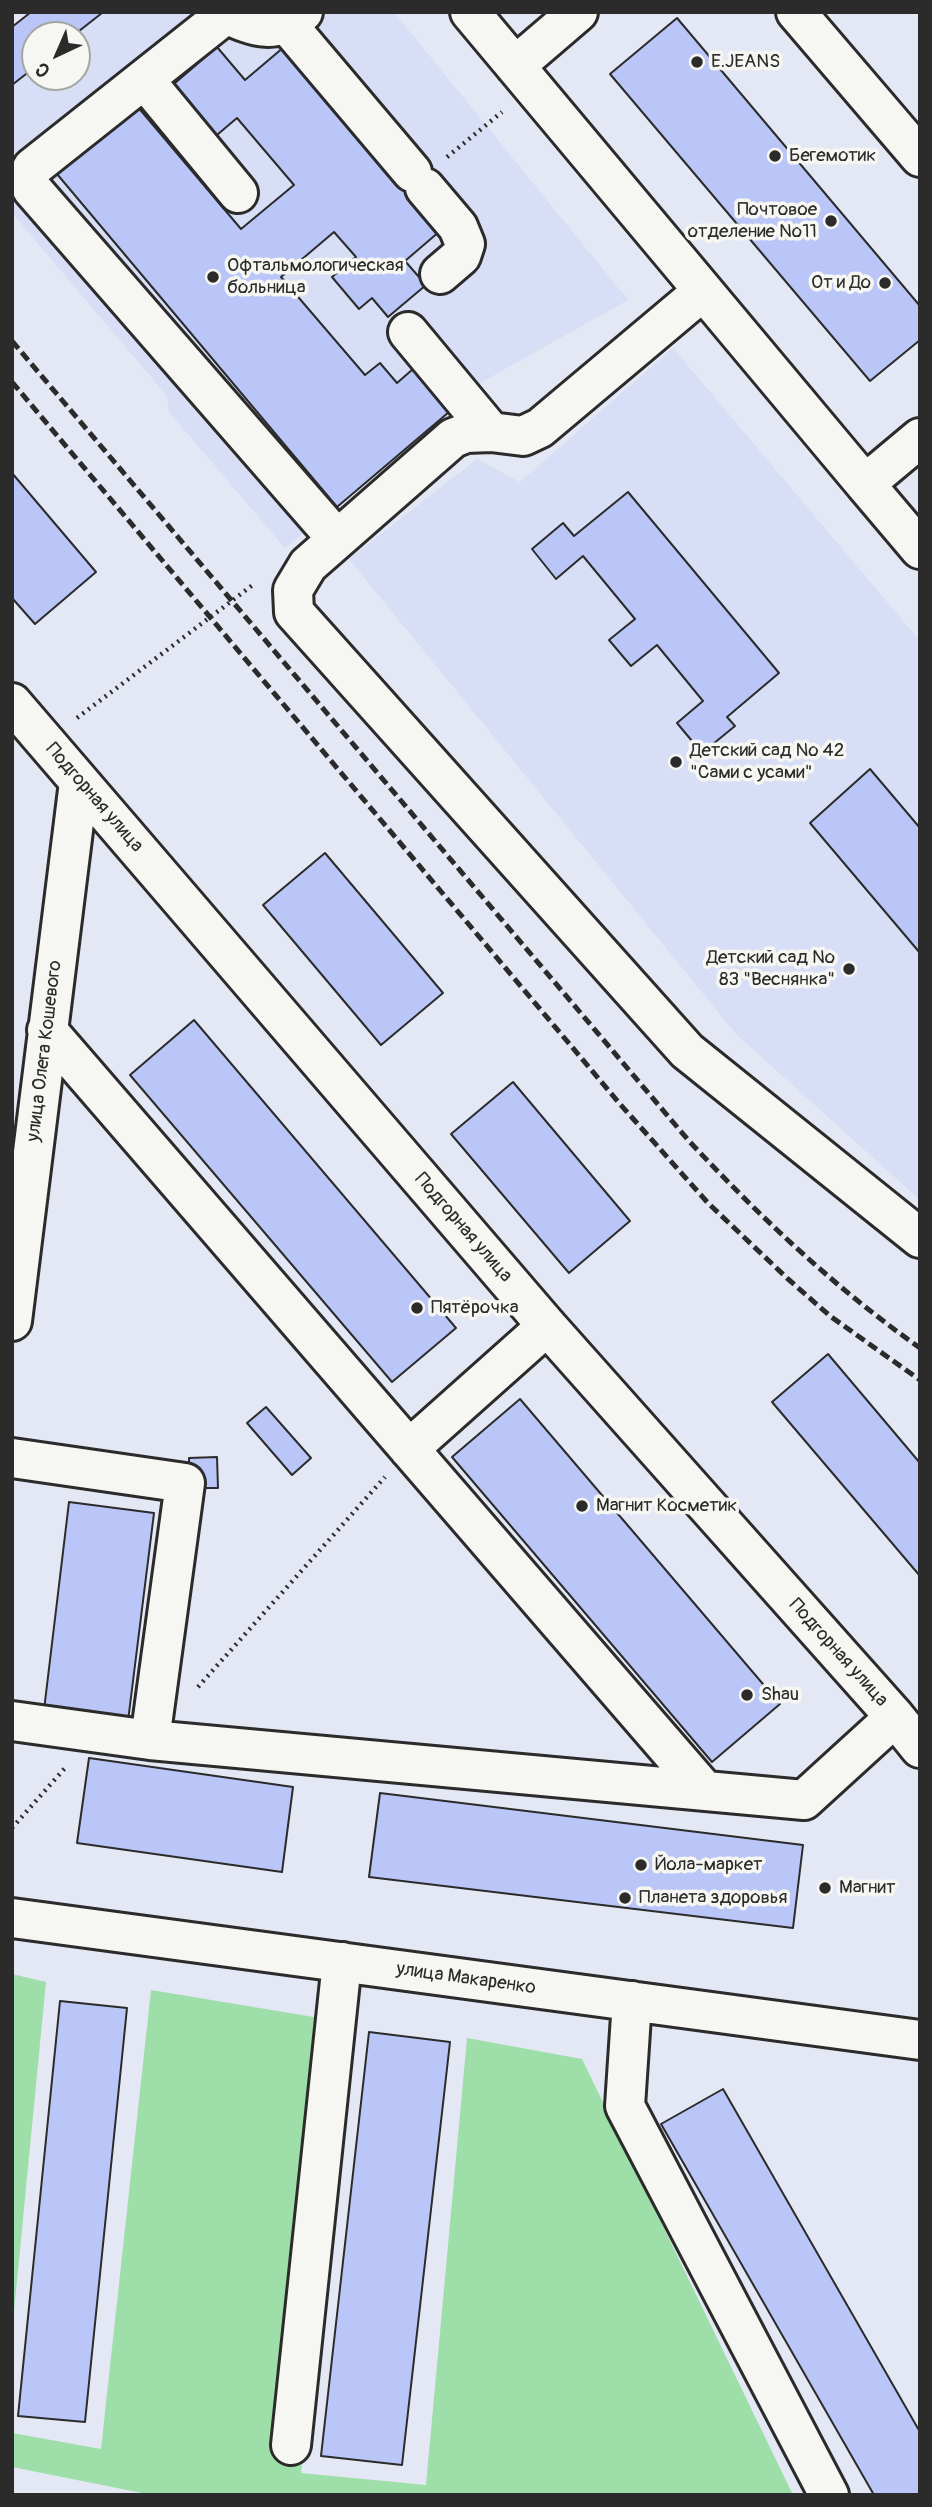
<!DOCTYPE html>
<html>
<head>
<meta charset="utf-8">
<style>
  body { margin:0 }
  #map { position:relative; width:932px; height:2507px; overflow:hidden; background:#e4e8f4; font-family:Pangolin,sans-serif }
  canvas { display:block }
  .frame { position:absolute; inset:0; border:14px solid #2b2b2b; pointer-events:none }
  .north { position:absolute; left:21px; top:21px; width:70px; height:70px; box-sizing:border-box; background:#f6f6f2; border:2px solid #a5a5a2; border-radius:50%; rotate:224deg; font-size:19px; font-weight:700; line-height:28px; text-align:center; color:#2b2b2b }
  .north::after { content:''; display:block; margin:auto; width:24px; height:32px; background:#2b2b2b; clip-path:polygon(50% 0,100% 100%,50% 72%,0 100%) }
</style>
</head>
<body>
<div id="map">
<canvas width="932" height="2507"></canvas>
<div class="frame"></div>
<div class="north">С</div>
</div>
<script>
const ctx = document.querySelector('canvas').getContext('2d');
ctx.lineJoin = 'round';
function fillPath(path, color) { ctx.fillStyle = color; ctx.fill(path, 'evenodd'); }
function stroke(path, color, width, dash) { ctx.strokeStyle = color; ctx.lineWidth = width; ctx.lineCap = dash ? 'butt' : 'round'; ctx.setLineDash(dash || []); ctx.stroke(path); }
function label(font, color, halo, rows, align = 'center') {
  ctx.font = font + ' Pangolin,sans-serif'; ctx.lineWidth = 7; ctx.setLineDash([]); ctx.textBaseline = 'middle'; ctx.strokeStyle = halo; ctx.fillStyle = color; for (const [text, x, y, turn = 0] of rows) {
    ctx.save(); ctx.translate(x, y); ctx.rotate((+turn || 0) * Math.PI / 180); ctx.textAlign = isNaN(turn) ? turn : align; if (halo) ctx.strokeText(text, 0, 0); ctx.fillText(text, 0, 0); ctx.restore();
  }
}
const built = new Path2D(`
  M31,12H394L628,300L482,382L337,507L285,548L169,412L167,396L12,213V27ZM35,35H77V77H35Z
  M673,348L920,641V1200L736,1034L349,559L477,459L520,482Z`);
const green = new Path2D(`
  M12,1974L46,1982L12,2332Z
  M151,1990L350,2023L301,2473L426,2485L467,2038L582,2059L793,2495H152L12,2467V2433L101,2449Z`);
const building = new Path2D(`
  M31,12L102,13L74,35H35V67L12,85V27Z
  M677,18L920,306V340L870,381L610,74Z
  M217,47L245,80L284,47L440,231L405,261L426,285L388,317L372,298L359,309L332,277L356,257L334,232L281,277L365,375L380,363L397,383L413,369L449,412L337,507L57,174L137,106L241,229L294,185L237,118L211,140L168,89Z
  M12,473L96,572L35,624L12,598Z
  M628,492L779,673L727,717L735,726L702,753L677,723L703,701L657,645L631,666L609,640L635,619L583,556L556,579L532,549L563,523L574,536Z
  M870,769L920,828V953L810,823Z
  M325,853L443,993L381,1045L263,905Z
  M194,1020L456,1328L392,1382L130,1075Z
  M513,1082L630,1221L569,1273L451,1134Z
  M828,1354L920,1463V1576L772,1402Z
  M520,1399L780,1704L712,1762L452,1457Z
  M266,1407L311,1458L292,1475L247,1423Z
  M217,1457L218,1488H189V1458Z
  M69,1502L154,1513L128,1721L44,1710Z
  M89,1758L293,1787L282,1872L77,1843Z
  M380,1793L803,1845L793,1928L369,1877Z
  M60,2001L127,2008L85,2422L18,2416Z
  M369,2032L450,2042L402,2465L321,2456Z
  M723,2089L920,2432V2495H874L661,2124Z`);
const path = new Path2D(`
  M447,157L502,112
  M77,718L254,584
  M198,1687L385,1477
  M12,1828L65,1768`);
const minor = new Path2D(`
  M303,12C276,35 256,28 226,14L32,168L27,179L32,189L337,539
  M470,12L865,484L920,438
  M286,23L412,172
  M515,66L578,12
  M144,79L238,193
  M425,188L458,227L465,244L461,256L440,274
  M703,291L540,428L523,436L491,432L466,433L453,438L308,565L293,590L294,612L687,1051L920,1238
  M408,332L491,432
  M865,484L920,549
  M12,703L547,1326L895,1717L920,1748
  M47,1030L705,1791
  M12,1321L79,782
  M409,1449L547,1326
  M12,1458L185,1483L150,1740
  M12,1721L150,1740L804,1800L895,1717
  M12,1918L920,2040
  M632,2001L625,2106L829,2495
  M291,2445L342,1962`);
const major = new Path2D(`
  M796,12L920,157`);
const rail = new Path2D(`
  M12,341L689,1141C760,1217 835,1288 920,1348
  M12,382L620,1104L708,1203L788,1279L830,1316L920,1380`);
const markers = [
  [697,62,7,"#2b2b2b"],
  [775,156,7,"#2b2b2b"],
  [831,221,7,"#2b2b2b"],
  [213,277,7,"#2b2b2b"],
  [885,283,7,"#2b2b2b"],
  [676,762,7,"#2b2b2b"],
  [849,969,7,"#2b2b2b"],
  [417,1308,7,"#2b2b2b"],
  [582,1506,7,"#2b2b2b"],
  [747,1695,7,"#2b2b2b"],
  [641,1865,7,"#2b2b2b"],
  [825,1888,7,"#2b2b2b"],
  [625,1898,7,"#2b2b2b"]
];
const poiNames = [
  ["E.JEANS",711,62],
  ["Бегемотик",789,156],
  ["Почтовое",817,210,"right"],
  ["отделение №11",817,232,"right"],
  ["Офтальмологическая",227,266],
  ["больница",227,288],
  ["От и До",871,283,"right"],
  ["Детский сад № 42",690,751],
  ["\"Сами с усами\"",690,773],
  ["Детский сад №",835,958,"right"],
  ["83 \"Веснянка\"",835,980,"right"],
  ["Пятёрочка",431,1308],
  ["Магнит Косметик",596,1506],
  ["Shau",761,1695],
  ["Йола-маркет",655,1865],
  ["Магнит",839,1888],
  ["Планета здоровья",639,1898]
];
const streetNames = [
  ["Подгорная улица",94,798,49],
  ["улица Олега Кошевого",45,1051,-83],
  ["Подгорная улица",463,1228,49],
  ["Подгорная улица",838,1653,48],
  ["улица Макаренко",466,1979,8]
];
fillPath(built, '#d7def5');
fillPath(green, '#9edea8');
fillPath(building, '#bac6f7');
stroke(building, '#2b2b2b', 2);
stroke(minor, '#2b2b2b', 44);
stroke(major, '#2b2b2b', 44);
stroke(path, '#2b2b2b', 4.5, [2, 5]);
stroke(minor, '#f6f6f2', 38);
stroke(major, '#f6f6f2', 38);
stroke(rail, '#2b2b2b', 5, [10, 5]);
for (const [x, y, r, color] of markers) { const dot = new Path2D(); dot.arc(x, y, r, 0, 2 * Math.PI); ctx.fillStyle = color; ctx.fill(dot); stroke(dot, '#f6f6f2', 2.5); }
label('19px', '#2b2b2b', '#f6f6f2', poiNames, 'left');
label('19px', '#2b2b2b', '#f6f6f2', streetNames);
</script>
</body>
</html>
